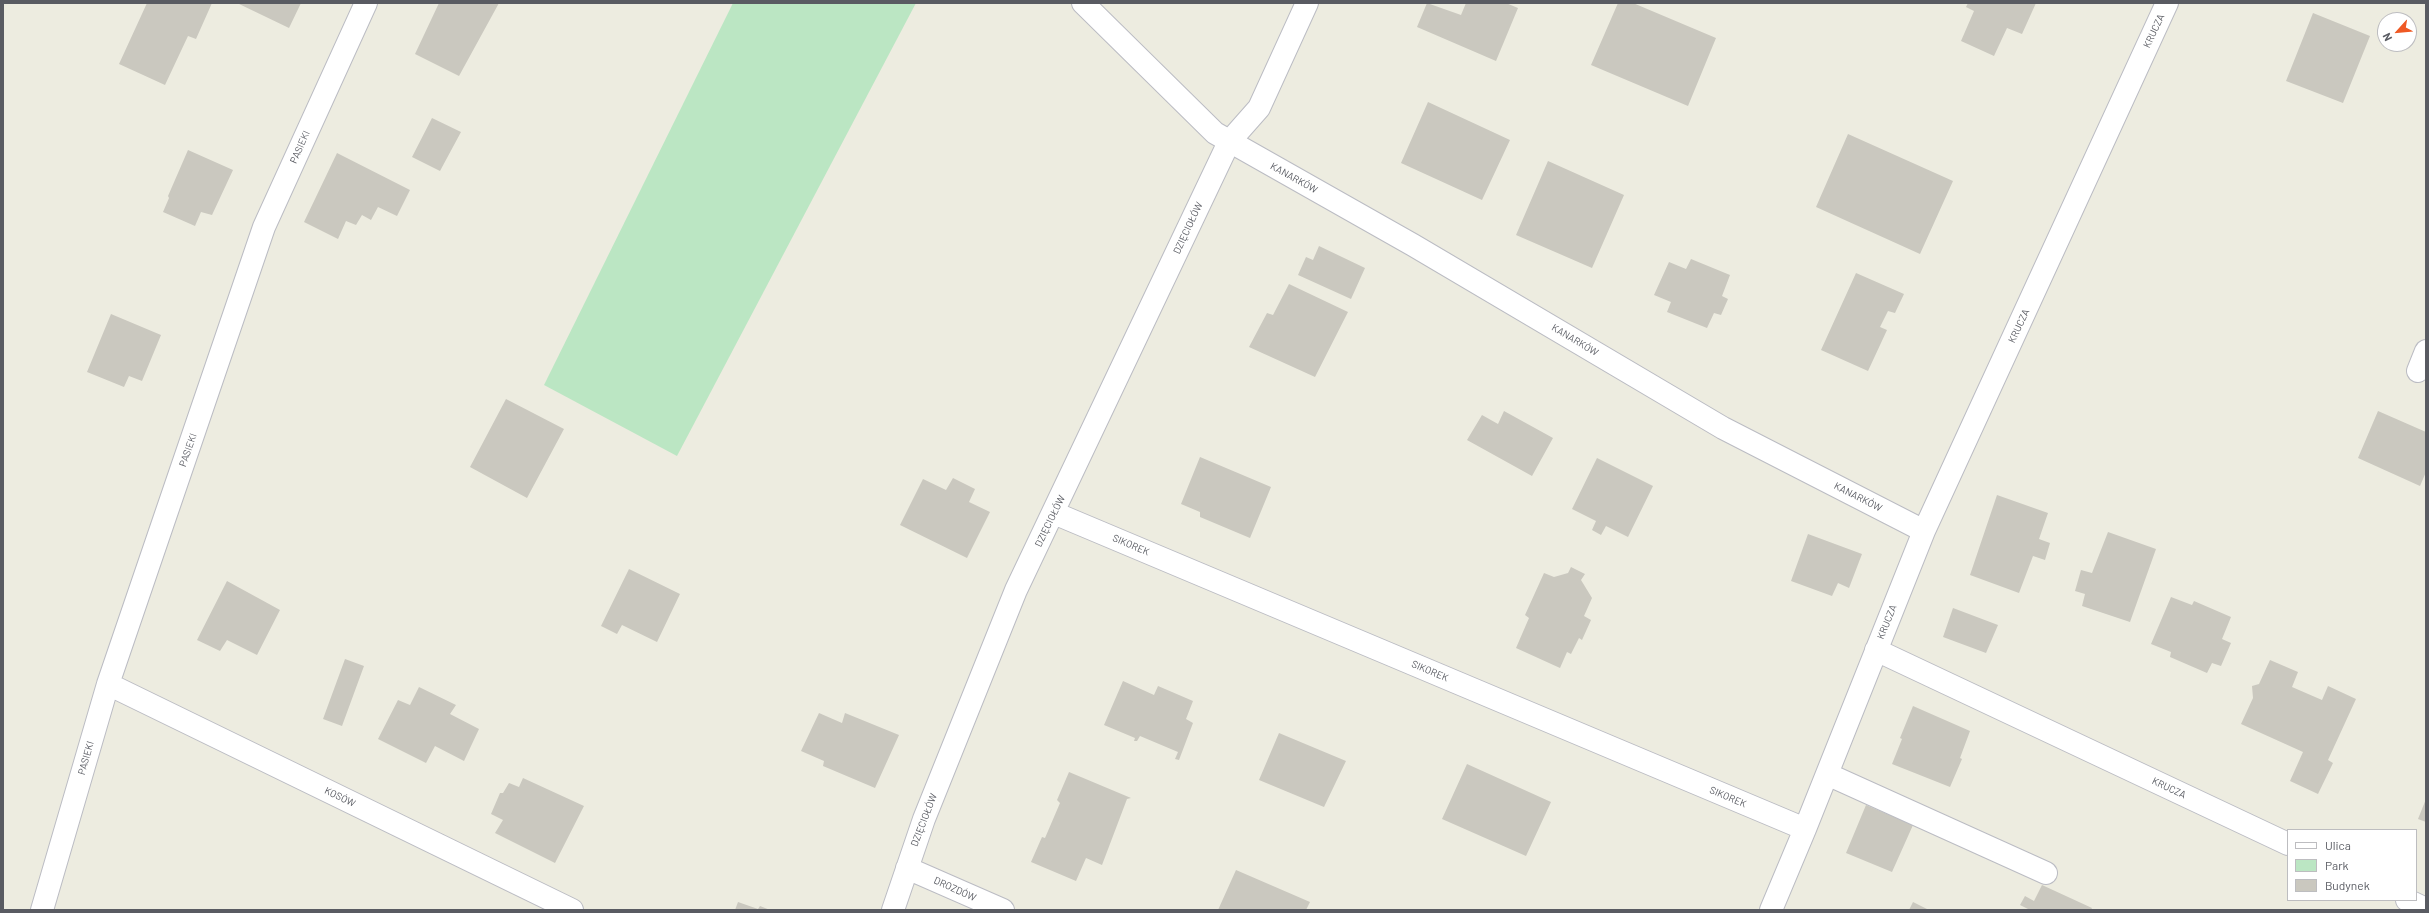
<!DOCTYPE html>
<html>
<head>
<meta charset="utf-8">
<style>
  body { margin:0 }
  #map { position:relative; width:2429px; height:913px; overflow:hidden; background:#edece0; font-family:Barlow,sans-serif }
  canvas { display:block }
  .frame { position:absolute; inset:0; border:4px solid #595b62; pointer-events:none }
  .legend { position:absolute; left:2287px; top:829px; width:130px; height:72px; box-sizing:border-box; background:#fff; border:1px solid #bdbdc0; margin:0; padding:5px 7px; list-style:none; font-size:12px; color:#595b62 }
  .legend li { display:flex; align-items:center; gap:8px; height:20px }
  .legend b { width:20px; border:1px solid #bdbdc0 }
  .north { position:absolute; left:2377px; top:12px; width:40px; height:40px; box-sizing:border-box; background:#fff; border:1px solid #bdbdc0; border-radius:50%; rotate:243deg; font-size:11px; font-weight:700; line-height:16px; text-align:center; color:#595b62 }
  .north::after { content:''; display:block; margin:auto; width:14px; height:18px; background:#ef5924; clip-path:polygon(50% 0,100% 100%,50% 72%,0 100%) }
</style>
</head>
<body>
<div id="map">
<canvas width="2429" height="913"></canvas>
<div class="frame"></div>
<ul class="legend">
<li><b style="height:5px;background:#fff"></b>Ulica</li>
<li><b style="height:11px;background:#bbe6c3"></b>Park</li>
<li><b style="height:11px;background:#cac8bf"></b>Budynek</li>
</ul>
<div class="north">N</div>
</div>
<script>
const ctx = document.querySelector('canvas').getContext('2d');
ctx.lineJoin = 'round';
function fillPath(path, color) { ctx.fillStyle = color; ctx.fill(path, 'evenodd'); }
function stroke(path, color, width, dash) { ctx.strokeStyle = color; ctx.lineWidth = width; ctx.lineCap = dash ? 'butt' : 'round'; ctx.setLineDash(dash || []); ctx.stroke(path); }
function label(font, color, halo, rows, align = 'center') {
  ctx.font = font + ' Barlow,sans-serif'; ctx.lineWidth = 4; ctx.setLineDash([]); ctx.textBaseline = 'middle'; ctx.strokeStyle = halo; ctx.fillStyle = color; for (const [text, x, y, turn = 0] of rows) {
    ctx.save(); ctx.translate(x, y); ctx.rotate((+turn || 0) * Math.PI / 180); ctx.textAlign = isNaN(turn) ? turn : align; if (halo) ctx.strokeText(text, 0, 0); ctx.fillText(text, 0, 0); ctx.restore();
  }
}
const green = new Path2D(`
  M733,3H916L677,456L544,385Z`);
const building = new Path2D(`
  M147,3H212L196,39L188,36L165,85L119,64Z
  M237,3H301L289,28Z
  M439,3H499L459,76L415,54Z
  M1427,3L1461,15L1466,3H1506L1518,8L1496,61L1417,27Z
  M1618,3H1633L1716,38L1688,106L1591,65Z
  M1968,3H2036L2022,34L2007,28L1994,56L1961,41L1974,11L1966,7Z
  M2313,13L2370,36L2343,103L2286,81Z
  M1428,102L1510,140L1482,200L1401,163Z
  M432,118L461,132L440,171L412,157Z
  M1848,134L1953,181L1920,254L1816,207Z
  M188,150L233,170L212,215L201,212L195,226L163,212L169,198L168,196Z
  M337,153L410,190L397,216L378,207L371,220L362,215L356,225L346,221L338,239L304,222Z
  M1548,161L1624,195L1592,268L1516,235Z
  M1319,246L1365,268L1351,299L1298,275L1306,257L1313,260Z
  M1691,259L1730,275L1722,296L1728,299L1721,315L1714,313L1707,328L1667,312L1671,302L1654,295L1669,262L1686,269Z
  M1856,273L1904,294L1895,313L1888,311L1880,327L1887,330L1868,371L1821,350Z
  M1289,284L1348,312L1315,377L1249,347L1267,313L1273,315Z
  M111,314L161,335L142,381L129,376L124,387L87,372Z
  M506,399L564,429L527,498L470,467Z
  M1504,411L1553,438L1532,476L1467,440L1482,415L1498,424Z
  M2378,411L2426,432V472L2420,486L2358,458Z
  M1200,457L1271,487L1250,538L1200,517V512L1181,504Z
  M1597,458L1653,486L1628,537L1606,526L1601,535L1592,530L1596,521L1572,509Z
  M953,478L975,489L969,502L990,512L967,558L900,525L923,479L946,490Z
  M1997,495L2048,513L2039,539L2050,543L2045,560L2033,556L2019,593L1970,575Z
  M2108,532L2156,549L2130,622L2082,606L2085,594L2075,591L2081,570L2092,573Z
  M1808,534L1862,554L1849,588L1838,583L1832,596L1791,581Z
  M1571,567L1585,574L1581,580L1592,598L1584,616L1591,620L1582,640L1579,638L1571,654L1567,652L1560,668L1516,648L1529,618L1525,615L1544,573L1554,577L1568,573Z
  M629,569L680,594L657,642L622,625L617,634L601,626Z
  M227,581L280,610L257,655L227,640L220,651L197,640Z
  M2171,597L2192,605L2194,601L2231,617L2222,639L2231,643L2221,666L2212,663L2207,673L2170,657L2171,652L2151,644Z
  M1953,608L1998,625L1986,653L1943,637Z
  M345,659L364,666L342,726L323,719Z
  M2270,660L2298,672L2292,687L2322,700L2328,686L2356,699L2328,760L2333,763L2318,794L2290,781L2303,752L2241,724L2253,698L2252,686L2259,684Z
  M1123,681L1154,695L1158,686L1193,701L1186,719L1193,723L1179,760L1175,759L1178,752L1140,736L1137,741H1134L1135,738L1104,725Z
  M419,687L456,705L450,714L479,729L464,761L435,746L426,763L378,739L398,700L410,705Z
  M1913,706L1970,731L1960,758L1962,759L1950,787L1892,764L1902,739L1900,738Z
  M819,713L842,723L845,713L899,735L875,788L823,766L824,761L801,751Z
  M1279,733L1346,761L1324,807L1259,780Z
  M1467,764L1551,802L1526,856L1442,819Z
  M1069,772L1131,798L1127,799L1102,865L1086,858L1076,881L1031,862L1042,837L1045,838L1060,803L1057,800Z
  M523,778L584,806L555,863L495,833L503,820L491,814L500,793H503L509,783L519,787Z
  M2426,799V822L2418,819Z
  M1866,805L1913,825L1892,872L1846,853Z
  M1236,870L1310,902L1306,910H1218Z
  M2042,885L2092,908L2091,910H2030L2020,905L2025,896L2034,901Z
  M738,902L758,909L760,906L770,910H735Z
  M1913,902L1929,910H1909Z`);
const minor = new Path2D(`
  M1083,3L1215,133L1413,245L1723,428L1924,531
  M2418,371L2426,351
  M1054,513L1805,829
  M1876,650L2288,844
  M108,684L572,910
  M1827,774L2046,873
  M907,868L1003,910
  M2407,900L2426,909
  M42,910L108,684L264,227L366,3
  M893,910L924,819L1016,590L1229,142L1259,108L1307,3
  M1771,910L1805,829L1924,531L2167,3`);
const streetNames = [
  ["KRUCZA",2154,31,-65],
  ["PASIEKI",300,147,-66],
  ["KANARKÓW",1294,178,29],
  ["DZIĘCIOŁÓW",1188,228,-65],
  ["KRUCZA",2019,326,-65],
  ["KANARKÓW",1575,340,31],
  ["PASIEKI",188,450,-71],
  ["KANARKÓW",1858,497,27],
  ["DZIĘCIOŁÓW",1050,521,-64],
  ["SIKOREK",1131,545,23],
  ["KRUCZA",1887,622,-68],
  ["SIKOREK",1430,671,23],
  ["PASIEKI",86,758,-74],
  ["KRUCZA",2169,788,25],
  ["KOSÓW",340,797,26],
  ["SIKOREK",1728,797,23],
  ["DZIĘCIOŁÓW",924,820,-69],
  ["DROZDÓW",955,889,24]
];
fillPath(green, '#bbe6c3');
fillPath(building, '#cac8bf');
stroke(minor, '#bbbcc3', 24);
stroke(minor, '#fff', 22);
label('10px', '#595b62', '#fff', streetNames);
</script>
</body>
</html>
